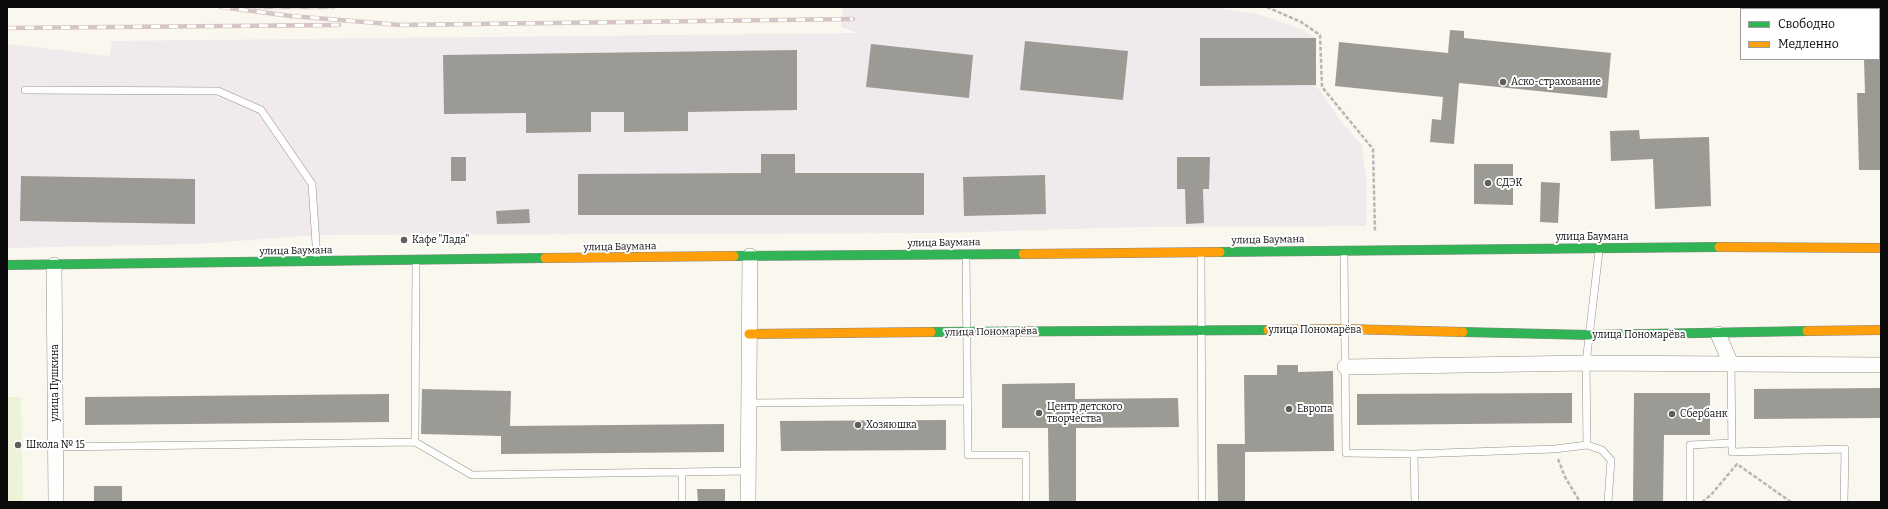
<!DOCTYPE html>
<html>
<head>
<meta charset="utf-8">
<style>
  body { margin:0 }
  #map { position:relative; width:1888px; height:509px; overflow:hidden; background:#faf7ee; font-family:Bitter,serif }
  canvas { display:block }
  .frame { position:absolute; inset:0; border:8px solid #0b0b0b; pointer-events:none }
  .legend { position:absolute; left:1740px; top:8px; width:140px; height:52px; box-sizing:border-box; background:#fff; border:1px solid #9d9d9d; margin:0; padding:5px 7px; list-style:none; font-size:12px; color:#0b0b0b }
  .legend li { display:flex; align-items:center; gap:8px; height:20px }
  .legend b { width:20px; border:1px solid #9d9d9d }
</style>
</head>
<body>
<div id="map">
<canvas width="1888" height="509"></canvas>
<div class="frame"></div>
<ul class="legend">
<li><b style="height:5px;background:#30b455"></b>Свободно</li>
<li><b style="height:5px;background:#ff9f0a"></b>Медленно</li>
</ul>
</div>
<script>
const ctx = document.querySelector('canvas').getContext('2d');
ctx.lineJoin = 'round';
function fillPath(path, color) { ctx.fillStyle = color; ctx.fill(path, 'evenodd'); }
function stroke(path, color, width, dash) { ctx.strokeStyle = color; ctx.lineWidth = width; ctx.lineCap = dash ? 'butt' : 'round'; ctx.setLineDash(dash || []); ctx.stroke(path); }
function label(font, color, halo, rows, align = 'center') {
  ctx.font = font + ' Bitter,serif'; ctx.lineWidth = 4; ctx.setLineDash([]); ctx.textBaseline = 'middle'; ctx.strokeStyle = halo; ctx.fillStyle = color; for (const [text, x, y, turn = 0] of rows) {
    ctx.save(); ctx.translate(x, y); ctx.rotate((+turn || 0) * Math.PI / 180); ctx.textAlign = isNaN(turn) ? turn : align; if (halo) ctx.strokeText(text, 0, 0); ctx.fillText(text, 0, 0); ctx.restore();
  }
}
const industrial = new Path2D(`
  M843,7L1220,8L1258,14L1303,30L1316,38V85L1338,117L1362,146L1367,187L1366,226L1140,227L940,233L316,235L197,244L7,248V44L110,56L112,41L858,33L841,27Z`);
const pitch = new Path2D(`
  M7,397H21L23,502H7Z`);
const building = new Path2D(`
  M1450,30L1464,31V38L1611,53L1607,98L1459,83L1454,144L1430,142L1432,119L1441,120L1443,97L1335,86L1339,42L1448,53Z
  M1200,38H1316V85L1200,86Z
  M1025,41L1128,51L1123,100L1020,90Z
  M871,44L973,55L969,98L866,87Z
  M797,50V110L688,112V131L624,132V112H591V132L526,133V113L444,114L443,55Z
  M1864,59H1881V170H1859L1857,93H1865Z
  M1639,130L1640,139L1709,137L1711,206L1655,209L1653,159L1611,161L1610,131Z
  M761,154H795V173H924V215H578V174L761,173Z
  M451,157H466V181H451Z
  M1177,157H1210L1209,189H1203L1204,223L1186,224L1185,189H1177Z
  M1474,164H1513V205L1474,204Z
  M1045,175L1046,214L964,216L963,177Z
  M21,176L195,179V224L20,221Z
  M1541,182L1560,183L1558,223L1540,222Z
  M529,209L530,223L497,224L496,211Z
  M1277,365H1298V372L1333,371L1334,451L1245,452L1244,375H1277Z
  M1075,383V399L1178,398L1179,427L1076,428V502H1049L1048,428H1002V384Z
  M1881,388V418L1754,419V389Z
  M422,389L511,391L510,426L724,424V452L501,454V436L421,434Z
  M1572,393V423L1357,425V394Z
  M1634,393H1710V435H1664L1663,502H1633Z
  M389,394V422L85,425V397Z
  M946,420V450L781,451L780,421Z
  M1217,444H1245V502H1218Z
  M94,486H122V502H94Z
  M697,489H725V502H698Z`);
const path = new Path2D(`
  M1267,7L1301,22L1320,35L1322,87L1373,149L1375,232
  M1558,459L1565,477L1580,502
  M1702,502L1711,495L1737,464L1791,502`);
const lane = new Path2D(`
  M25,90L218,91L261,110L312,184L317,259
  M1344,253L1346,453L1414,454L1415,502
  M1201,254L1202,502
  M966,256L968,455H1026V502
  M416,262L415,442L472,475L749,471
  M1731,364L1732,452L1845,449L1844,502
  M749,403L967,401
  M1587,445L1602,450L1611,460L1608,502
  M56,447L415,442
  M1414,454L1555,449L1587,445L1586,363L1599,251
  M682,502V472
  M1690,502V445L1732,443`);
const street = new Path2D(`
  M54,265L56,502
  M1718,334L1731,364
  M1345,367L1586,363L1881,365
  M748,502L750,256`);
const fast = new Path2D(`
  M1220,252L1719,247
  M734,256L1023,254
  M7,265L545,258
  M931,332L1268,330
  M1463,332L1590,335L1807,331`);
const slow = new Path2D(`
  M1719,247L1881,248
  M1023,254L1220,252
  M545,258L734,256
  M1268,330L1345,329L1463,332
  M1807,331L1881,330
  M749,334L931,332`);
const rail = new Path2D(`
  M221,7L291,16L401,25L853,19
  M255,7H333
  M7,28L339,25`);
const markers = [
  [1503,82,4,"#5f5e5a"],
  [1488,183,4,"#5f5e5a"],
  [404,240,4,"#5f5e5a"],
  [1289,409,4,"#5f5e5a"],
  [1039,413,4,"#5f5e5a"],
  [1672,414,4,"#5f5e5a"],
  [858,425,4,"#5f5e5a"],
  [18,445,4,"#5f5e5a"]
];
const poiNames = [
  ["Аско-страхование",1511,82],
  ["СДЭК",1496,183],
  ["Кафе \"Лада\"",412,240],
  ["Центр детского",1047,407],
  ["творчества",1047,419],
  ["Европа",1297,409],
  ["Сбербанк",1680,414],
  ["Хозяюшка",866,425],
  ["Школа № 15",26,445]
];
const streetNames = [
  ["улица Баумана",1592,237],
  ["улица Баумана",1268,240,-1],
  ["улица Баумана",944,243,-1],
  ["улица Баумана",620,247,-1],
  ["улица Баумана",296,251,-1],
  ["улица Пономарёва",1315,330],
  ["улица Пономарёва",991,332,-1],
  ["улица Пономарёва",1639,335],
  ["улица Пушкина",55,383,-90]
];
fillPath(industrial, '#f0eaec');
fillPath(pitch, '#edf3d8');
fillPath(building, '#9c9a94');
stroke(lane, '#93918d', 8);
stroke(street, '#93918d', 16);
stroke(fast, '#898884', 10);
stroke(slow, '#898884', 10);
stroke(path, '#b7b6b5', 2.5, [4, 2]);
stroke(lane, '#fefefc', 7);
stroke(street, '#fefefc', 15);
stroke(fast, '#30b455', 9);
stroke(slow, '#ff9f0a', 9);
stroke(rail, '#d5c5c4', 4.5);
stroke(rail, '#fff', 3, [9]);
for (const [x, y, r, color] of markers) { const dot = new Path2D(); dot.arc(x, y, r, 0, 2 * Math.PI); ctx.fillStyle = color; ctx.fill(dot); stroke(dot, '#fff', 1.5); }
label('10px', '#0b0b0b', '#fff', poiNames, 'left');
label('10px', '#0b0b0b', '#fff', streetNames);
</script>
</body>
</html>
